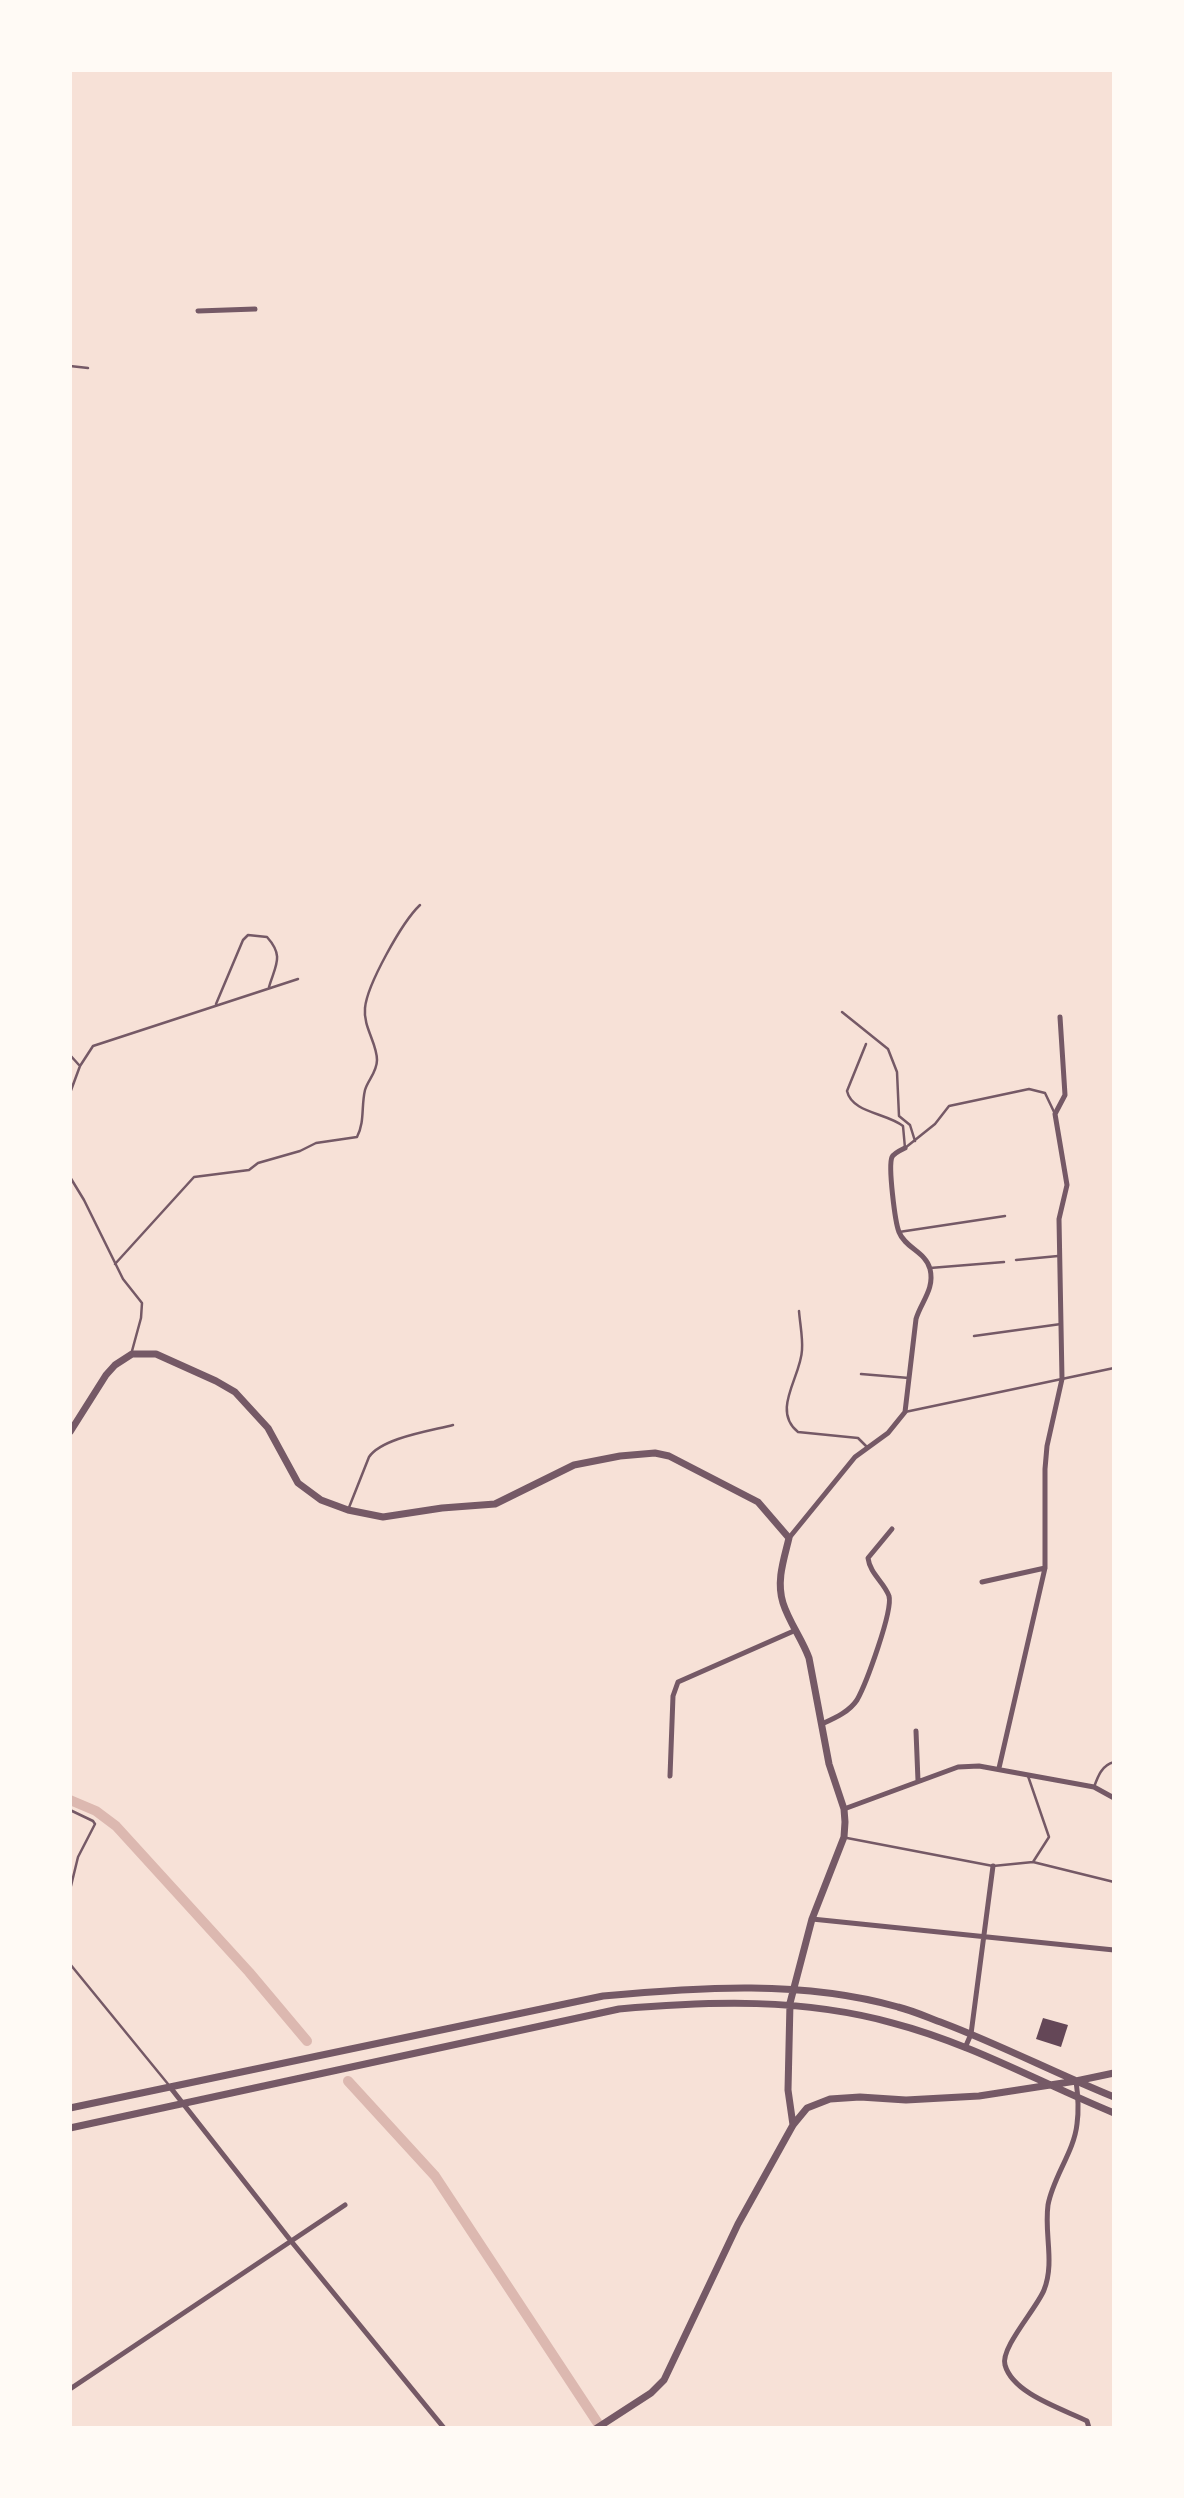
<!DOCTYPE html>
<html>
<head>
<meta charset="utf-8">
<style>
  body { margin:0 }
  #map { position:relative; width:1184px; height:2498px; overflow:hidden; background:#f7e1d7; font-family:Arial,sans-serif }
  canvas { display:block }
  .frame { position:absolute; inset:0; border:72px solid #fffaf5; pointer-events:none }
</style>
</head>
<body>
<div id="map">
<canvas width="1184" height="2498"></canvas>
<div class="frame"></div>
</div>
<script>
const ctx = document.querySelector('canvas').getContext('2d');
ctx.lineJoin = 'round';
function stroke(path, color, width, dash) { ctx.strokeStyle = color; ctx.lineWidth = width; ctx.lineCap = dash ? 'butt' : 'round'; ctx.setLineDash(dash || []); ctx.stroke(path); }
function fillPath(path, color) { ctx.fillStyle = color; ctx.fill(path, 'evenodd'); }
const canal = new Path2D(`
  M70,1800L96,1811L116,1826L249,1972L307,2041
  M348,2081L435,2176L601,2428`);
const building = new Path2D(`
  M1043,2018L1068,2025L1061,2047L1036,2039Z`);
const service = new Path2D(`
  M70,366L88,368
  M216,1004L243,940L248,935L267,937C284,956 276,964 269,987
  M842,1012L888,1049L897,1072L899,1116L910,1125L915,1141
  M866,1044L847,1091C852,1113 887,1113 903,1126L905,1148
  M70,1055L79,1065
  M70,1093L80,1066L93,1046L298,979
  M905,1148L935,1124L949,1106L1029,1089L1045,1093L1055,1114
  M70,1177L84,1200L123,1279L142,1303L141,1318L132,1351
  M899,1232L1005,1216
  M1016,1260L1058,1256
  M115,1264L194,1177L249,1170L258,1163L300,1151L316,1143L357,1137C365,1121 361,1107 365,1090C368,1080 377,1072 377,1060C377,1043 363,1027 365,1008C367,985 402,922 420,905
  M930,1268L1004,1262
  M799,1311C800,1324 803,1338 802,1350C801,1377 771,1410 798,1432L858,1438L867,1447
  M974,1336L1061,1324
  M861,1374L909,1378
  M905,1412L1114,1368
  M348,1510L369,1457C382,1438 430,1431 453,1425
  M1028,1776L1049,1837L1033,1862
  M1094,1787C1098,1776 1102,1765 1114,1762
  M70,1810L93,1821L95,1824L78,1857L70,1890
  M847,1838L993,1866L1033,1862L1114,1882
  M70,1964L168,2084`);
const minor = new Path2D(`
  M198,311L255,309
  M789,1538L855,1457L888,1433L905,1412L916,1319C921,1302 935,1289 930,1269C926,1252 905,1248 899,1232C895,1222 888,1166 892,1157C894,1153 901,1150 905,1148
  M982,1582L1045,1568
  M822,1724C835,1718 849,1712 857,1700C866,1684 893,1611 889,1596C884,1582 870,1574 868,1558L892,1529
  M916,1731L918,1781
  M999,1768L1045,1568V1469L1047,1446L1062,1379L1059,1219L1067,1185L1055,1114L1065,1095L1060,1017
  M670,1776L673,1696L678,1682L796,1630
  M844,1809L958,1767L979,1766L1094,1787L1114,1798
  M812,1919L1114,1950
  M965,2048L971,2034L993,1866
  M1076,2081C1078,2095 1079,2110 1077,2124C1074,2152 1053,2177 1048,2205C1044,2234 1055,2262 1044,2290C1037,2308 1000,2348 1005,2365C1013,2394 1063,2409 1087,2421L1089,2428
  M170,2087L291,2241L444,2428
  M70,2389L345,2205`);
const tertiary = new Path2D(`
  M70,1432L106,1375L115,1365L132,1354H156L216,1381L235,1392L268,1428L298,1483L321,1500L348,1510L383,1517L442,1508L495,1504L574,1465L620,1456L655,1453L669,1456L758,1502L789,1538C784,1559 776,1581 783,1603C789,1622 802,1639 809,1658L829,1764L844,1809L845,1822L844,1837L812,1919L790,2003L788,2090L793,2125
  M70,2108L603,1996C700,1987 803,1980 898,2007C914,2011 929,2018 943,2023C1001,2045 1057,2074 1114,2097
  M70,2128L619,2009C712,2001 802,1998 893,2023C970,2043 1041,2083 1114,2113
  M597,2428L651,2393L664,2380L738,2224L793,2125L807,2108L830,2099L860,2097L906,2100L979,2096L1076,2081L1114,2073`);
stroke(canal, '#dcb8b0', 10);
fillPath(building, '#644757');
stroke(service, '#755966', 2.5);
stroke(minor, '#755966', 5);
stroke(tertiary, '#755966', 7);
</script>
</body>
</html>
